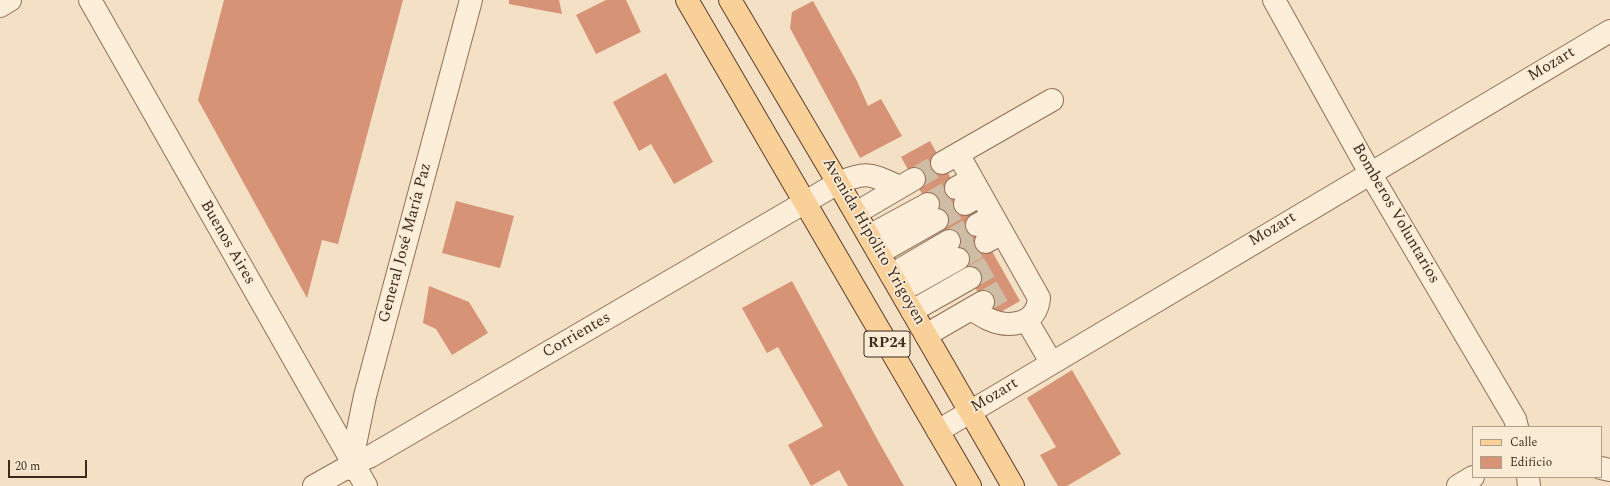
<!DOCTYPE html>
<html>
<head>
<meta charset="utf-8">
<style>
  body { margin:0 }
  #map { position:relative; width:1610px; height:486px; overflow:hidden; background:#f3e0c5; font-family:Spectral,serif }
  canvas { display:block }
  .legend { position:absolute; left:1472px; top:426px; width:130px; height:52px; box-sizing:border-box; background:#faebd5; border:1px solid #af9e8c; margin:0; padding:5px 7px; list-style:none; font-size:12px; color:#3f2a1e }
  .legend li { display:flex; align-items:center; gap:8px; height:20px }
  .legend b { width:20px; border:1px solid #af9e8c }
  .scale { position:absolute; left:8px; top:460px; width:79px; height:18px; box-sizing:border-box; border:2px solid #3f2a1e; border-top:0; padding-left:5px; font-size:12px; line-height:14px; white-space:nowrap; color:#3f2a1e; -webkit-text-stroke:3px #faebd5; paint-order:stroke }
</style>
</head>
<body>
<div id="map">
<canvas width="1610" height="486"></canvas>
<ul class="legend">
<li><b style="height:5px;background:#fad099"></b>Calle</li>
<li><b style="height:11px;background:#d69376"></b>Edificio</li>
</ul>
<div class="scale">20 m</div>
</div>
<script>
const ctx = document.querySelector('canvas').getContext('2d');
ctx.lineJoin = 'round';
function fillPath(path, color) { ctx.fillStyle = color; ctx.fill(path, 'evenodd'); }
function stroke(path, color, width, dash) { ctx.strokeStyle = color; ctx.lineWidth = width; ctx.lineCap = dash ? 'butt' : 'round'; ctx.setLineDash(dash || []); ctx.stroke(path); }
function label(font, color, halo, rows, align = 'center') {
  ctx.font = font + ' Spectral,serif'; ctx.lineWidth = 3.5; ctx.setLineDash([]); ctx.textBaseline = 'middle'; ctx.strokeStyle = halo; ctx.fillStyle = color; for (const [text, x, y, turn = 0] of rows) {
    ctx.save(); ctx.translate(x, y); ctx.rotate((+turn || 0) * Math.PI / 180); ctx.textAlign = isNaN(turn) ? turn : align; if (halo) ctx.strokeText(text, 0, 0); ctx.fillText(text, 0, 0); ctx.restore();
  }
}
const building = new Path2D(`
  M224,0H403L338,244L322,240L307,298L198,100Z
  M509,0H559L562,14L509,4Z
  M606,0H626L641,32L596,54L576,15Z
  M813,1L857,81L868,106L881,99L902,136L860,158L790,28L792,12Z
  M666,73L713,162L674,184L651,144L639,151L613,102Z
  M930,141L1020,301L992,317L901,157Z
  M456,201L514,216L500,268L442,253Z
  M792,281L881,446L904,486H848L839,470L811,486L788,445L823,426L778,347L767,353L742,308Z
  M429,286L469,302L488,333L452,355L436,329L423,323Z
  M1072,370L1121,454L1067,486H1058L1040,455L1056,447L1027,398Z`);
const minorTunnel = new Path2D(`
  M914,179L942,163
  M928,204L956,188
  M937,220L965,204
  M949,241L977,225
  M958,259L986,242
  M970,278L998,262
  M983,302L1011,286`);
const minor = new Path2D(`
  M90,0L366,486
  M1274,0L1370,173L1515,419L1517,427
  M0,6L10,0
  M958,154L1039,298C1037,326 1008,328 988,319C982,316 976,312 971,309
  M942,163L1052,100
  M956,188L972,179
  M965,204L981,195
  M856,213L914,179
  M977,225L993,216
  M869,236L928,204
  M986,242L1002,233
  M879,253L937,220
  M891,275L949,241
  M901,291L958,259
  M912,311L970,278
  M1027,321L1051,362
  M926,335L983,302
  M938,431L1610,31
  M1601,468L1610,470
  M350,469L365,396L471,0
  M1528,477L1529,486
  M314,486L353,464L371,456L838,183C869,170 871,175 900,187
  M1458,486L1473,477`);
const major = new Path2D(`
  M687,0L970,486
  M730,0L838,183L1013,486`);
const shields = [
  [887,344,46]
];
const shieldNames = [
  ["RP24",887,344]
];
const streetNames = [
  ["Mozart",1552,65,-31],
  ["Bomberos Voluntarios",1395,214,60],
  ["Mozart",1273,230,-31],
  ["Avenida Hipólito Yrigoyen",873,242,60],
  ["Buenos Aires",227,243,60],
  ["General José María Paz",406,243,-75],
  ["Corrientes",577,336,-30],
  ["Mozart",995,396,-31]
];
fillPath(building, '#d69376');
stroke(minorTunnel, '#cfbca4', 22, [22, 11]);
stroke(minor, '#916f58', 24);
stroke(major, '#5e3e2c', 24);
stroke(minor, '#fceed9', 22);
stroke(major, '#fad099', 22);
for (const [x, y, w] of shields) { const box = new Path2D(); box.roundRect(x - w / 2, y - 13, w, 26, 3); ctx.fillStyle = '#faebd5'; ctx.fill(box); stroke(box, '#3f2a1e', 1); }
label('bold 15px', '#3f2a1e', null, shieldNames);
label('16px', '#3f2a1e', '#faebd5', streetNames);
</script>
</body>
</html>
